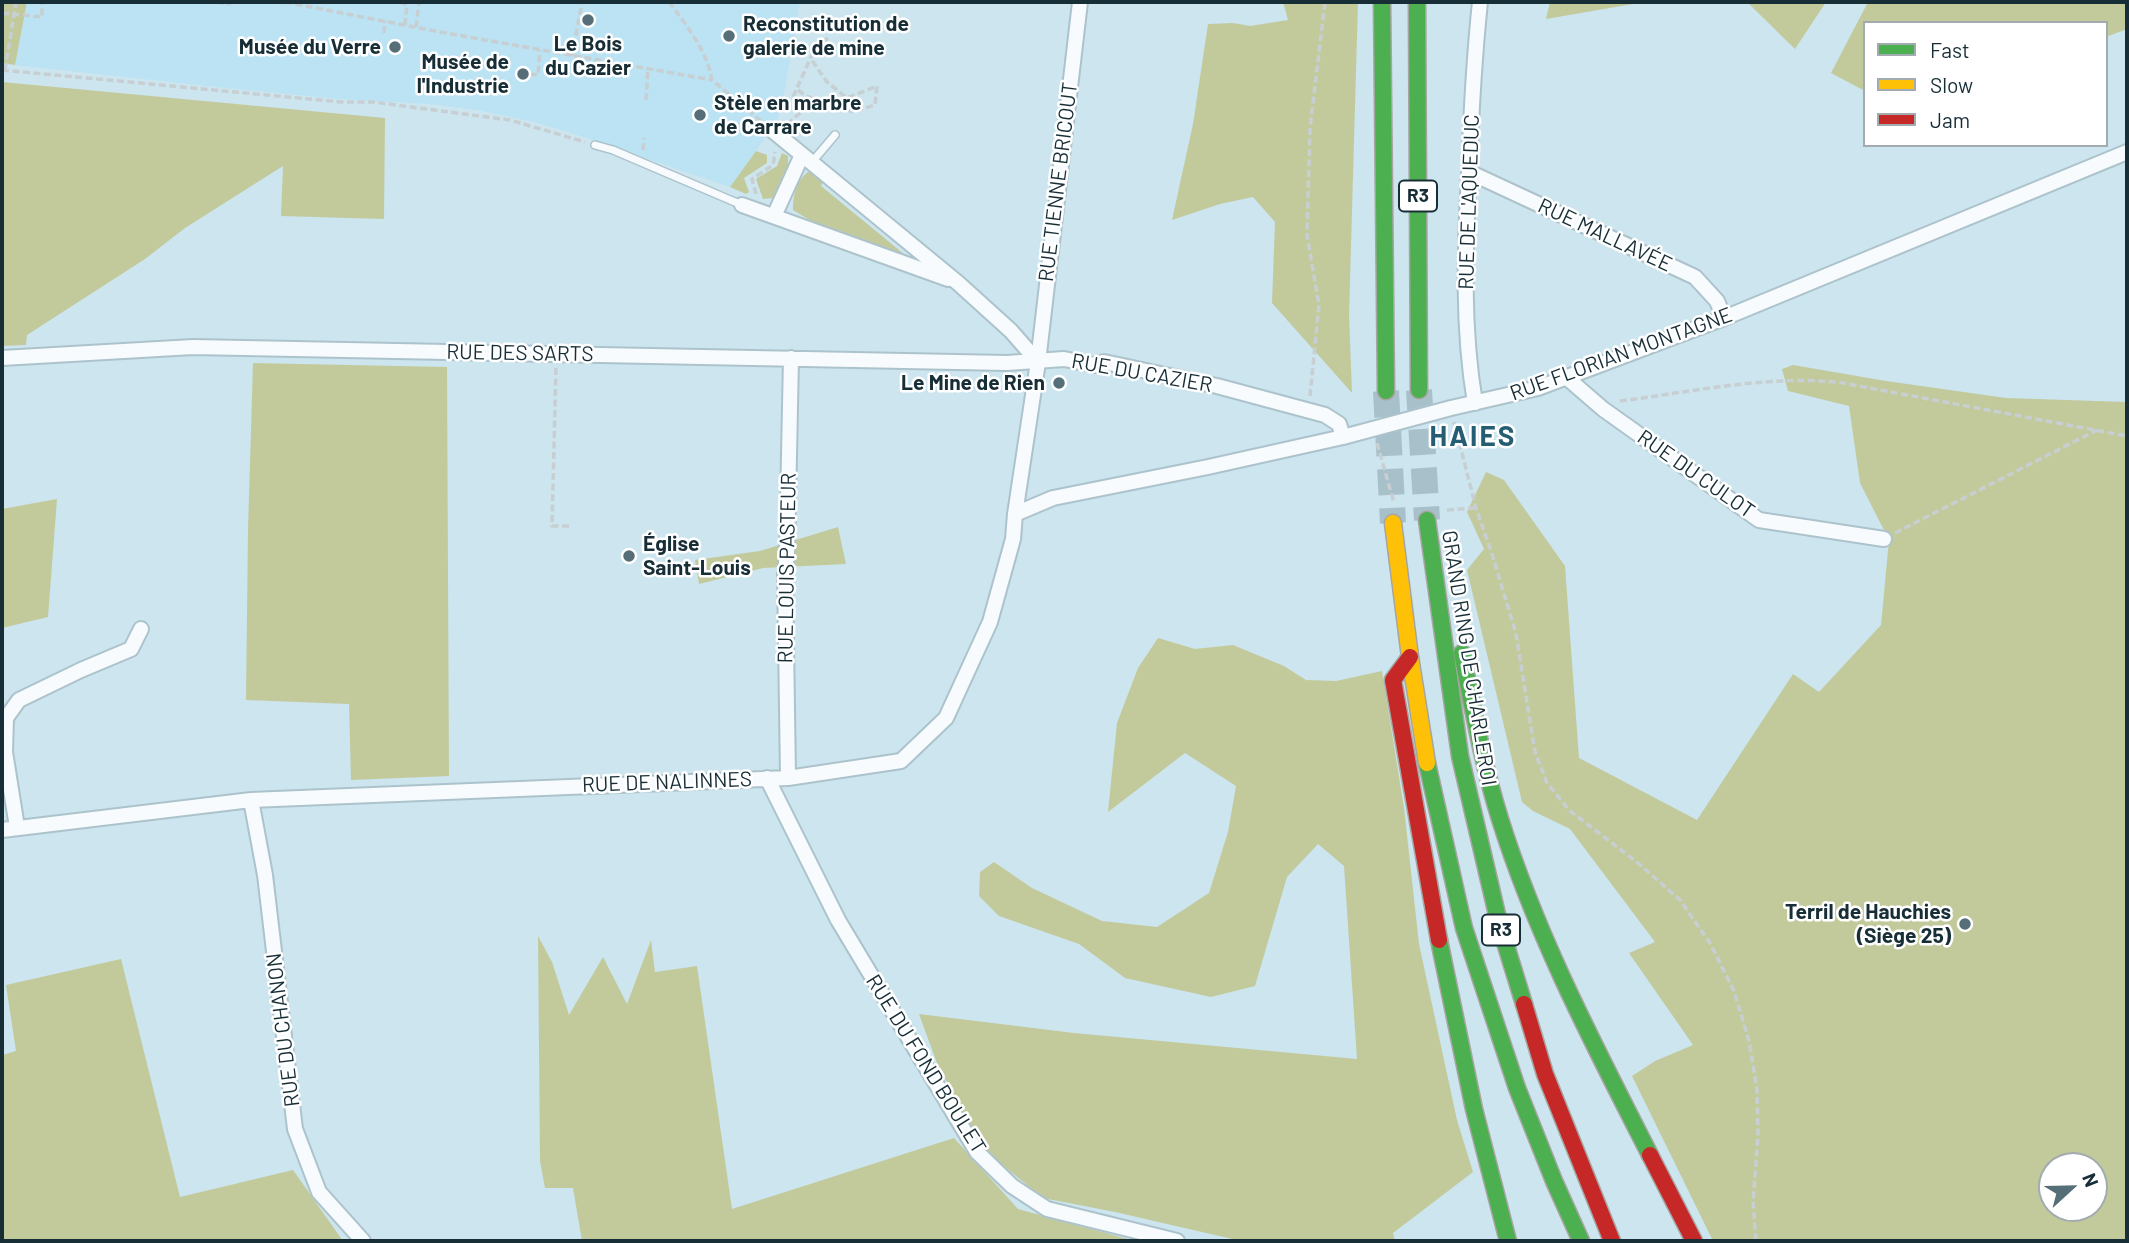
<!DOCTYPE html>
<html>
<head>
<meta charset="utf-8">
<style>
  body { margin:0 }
  #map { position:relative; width:2129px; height:1243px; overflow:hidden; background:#cce5ef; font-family:Barlow,sans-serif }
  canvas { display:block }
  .frame { position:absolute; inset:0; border:4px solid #172e37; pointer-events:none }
  .legend { position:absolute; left:1863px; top:21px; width:245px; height:126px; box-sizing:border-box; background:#fff; border:2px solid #a2abaf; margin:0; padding:9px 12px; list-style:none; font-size:21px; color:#172e37 }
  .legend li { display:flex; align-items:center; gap:14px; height:35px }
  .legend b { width:35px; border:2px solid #a2abaf }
  .north { position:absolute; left:2038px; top:1152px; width:70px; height:70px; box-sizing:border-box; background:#fff; border:2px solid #a2abaf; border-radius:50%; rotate:68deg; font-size:19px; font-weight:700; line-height:28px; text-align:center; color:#172e37 }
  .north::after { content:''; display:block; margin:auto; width:24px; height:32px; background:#566e77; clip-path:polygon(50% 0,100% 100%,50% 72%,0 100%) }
</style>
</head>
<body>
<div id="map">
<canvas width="2129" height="1243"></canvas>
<div class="frame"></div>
<ul class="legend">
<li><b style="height:9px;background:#4caf50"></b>Fast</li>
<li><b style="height:9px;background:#ffc107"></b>Slow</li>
<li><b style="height:9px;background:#c62828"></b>Jam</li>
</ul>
<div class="north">N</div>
</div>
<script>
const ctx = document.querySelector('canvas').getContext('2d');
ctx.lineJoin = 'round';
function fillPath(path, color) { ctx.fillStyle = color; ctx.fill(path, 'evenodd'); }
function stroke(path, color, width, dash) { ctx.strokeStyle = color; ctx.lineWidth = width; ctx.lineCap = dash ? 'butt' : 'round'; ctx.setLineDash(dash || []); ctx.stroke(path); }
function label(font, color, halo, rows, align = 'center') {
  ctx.font = font + ' Barlow,sans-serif'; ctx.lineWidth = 5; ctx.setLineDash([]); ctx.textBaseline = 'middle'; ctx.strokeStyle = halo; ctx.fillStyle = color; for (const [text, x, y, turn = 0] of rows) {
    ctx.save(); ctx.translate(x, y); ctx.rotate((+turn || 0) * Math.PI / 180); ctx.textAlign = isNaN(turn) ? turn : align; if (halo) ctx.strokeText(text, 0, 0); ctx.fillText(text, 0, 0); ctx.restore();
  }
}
const built = new Path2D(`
  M27,2H800L782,105L777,122L730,187L584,137L535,122L477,110L430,104L339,99L216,87L15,65Z`);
const green = new Path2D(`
  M2,2H27L15,65L2,63Z
  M1283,2H1358L1349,315L1352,393L1272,303L1275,222L1253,197L1220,204L1172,220L1193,124L1208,24L1233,23L1250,26L1288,20Z
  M1550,2H1747L1633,4L1546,19Z
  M1747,2H1826L1795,49Z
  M1868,2H2127V29L2106,37V23H1865V91L1831,73Z
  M2,82L385,118L384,219L281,216L283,166L185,228L145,259L27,335L26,345L2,346Z
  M756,151L767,155V163L744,178L749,192L746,194L730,187Z
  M782,153L788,156V166L773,198L763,199L756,179L777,166Z
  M808,172L820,176L824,180L821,186L910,259L916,258V264L818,225L793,210C793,195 796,181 808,172Z
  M253,363L447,367L449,776L351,780L349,704L246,700L248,530Z
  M1793,365L1886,381L2006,398L2127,402V1241H2057L2049,1239L2046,1241H1713L1632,1076L1655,1061L1693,1045L1629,953L1655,942L1570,829L1533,811L1522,802L1467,570L1484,549L1467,512L1486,472L1504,480L1565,566L1579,758L1697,820L1793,674L1819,692L1881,625L1889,540L1860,483L1849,406L1788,391L1782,369ZM2052,1166H2094V1208H2052Z
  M57,499L48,617L2,628V509Z
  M838,527L846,564L763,568L699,584L695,560L760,551Z
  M1158,638L1195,649L1233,645L1284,666L1306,680L1336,681L1382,671L1404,808L1419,944L1457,1120L1473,1172L1393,1233L1395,1241H1241L1115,1212L1043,1198L984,1150L938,1066L919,1014L1074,1033L1357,1059L1344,866L1318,844L1287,877L1255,986L1211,997L1125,978L1079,944L999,916L979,896L980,872L994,862L1032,888L1102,921L1157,927L1209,893L1228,832L1236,786L1185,753L1108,812L1117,723L1138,668Z
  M538,936L552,962L569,1015L603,957L627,1004L651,940L655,972L697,966L732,1209L954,1138L1018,1209L1135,1241H582L573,1188H545L540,1161Z
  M121,959L180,1197L293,1170L343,1241H2V1055L16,1051L6,985Z`);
const highwayTunnel = new Path2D(`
  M1419,390L1427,520
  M1386,391L1393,523`);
const path = new Path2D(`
  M217,2L228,4L233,2
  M285,2L440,32L712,80
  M400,2L407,5
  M669,2C687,26 707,51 712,80L762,122
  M2,13L42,17V2
  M405,25L407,2
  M416,27L419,2
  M384,33L385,21
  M572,56L582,2
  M2,70L341,102H373L510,120L585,142
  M5,70L16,2
  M530,74L538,75L540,50
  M798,90L806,96L853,112L875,105L877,86L847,98L827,82L811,59
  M646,100L648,69
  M787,124L806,108L793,97L815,48L829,37
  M643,150L644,138
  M756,194L752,179L773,165L775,152
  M556,368L552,526H569
  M1310,396L1319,305L1307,235L1310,128L1325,2
  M1620,401C1691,392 1772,374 1843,383L2127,436
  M1454,422L1476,508L1493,557L1516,634L1535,752L1547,783L1569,810L1638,863L1680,900L1710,943L1734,991L1749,1041L1757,1089L1758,1135L1753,1203L1756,1241
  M1377,443L1394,503
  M1447,510L1476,508
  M1895,533L2097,430`);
const lane = new Path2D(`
  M595,145L613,150L742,205
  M812,162L835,135`);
const street = new Path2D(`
  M772,130L958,283L1011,331L1038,362
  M1469,172L1695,277L1717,301L1724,318
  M742,205L948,279
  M774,216L802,155
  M2,358L193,347L1007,363L1064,359L1095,365L1104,362L1217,386L1325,415L1339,424L1343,437
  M1566,377L1603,409L1759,520L1884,539
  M1475,403C1462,326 1465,250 1469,173C1471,116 1474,59 1480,2
  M1015,514L1053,498L1208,467L1343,437L1451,408L1538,388L1724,318L2127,152
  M767,778L838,920L977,1152L1012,1186L1047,1209L1177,1241
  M788,778L785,573L787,553L791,358
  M251,800L265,875L295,1129L319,1192L363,1241
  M17,827L5,752L6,718L19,700L81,670L131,649L141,629
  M2,830L251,800L788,778L901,761L946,718L990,622L1013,539L1015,514L1038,362L1080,2`);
const fast = new Path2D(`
  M1382,2L1386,391
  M1417,2L1419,390
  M1427,520L1460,756L1499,923L1524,1004
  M1462,653C1473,709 1483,765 1500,819C1537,937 1595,1047 1650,1155
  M1427,763L1464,928L1517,1088L1554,1181L1581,1241
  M1439,940L1474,1109L1508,1241`);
const slow = new Path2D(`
  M1393,523L1410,657L1427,763`);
const jam = new Path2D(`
  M1410,657L1393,680L1439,940
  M1524,1004L1545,1074L1612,1241
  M1650,1155L1694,1241`);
const markers = [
  [588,20,7,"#566e77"],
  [729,36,7,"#566e77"],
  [395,47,7,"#566e77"],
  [523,74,7,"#566e77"],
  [700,115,7,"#566e77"],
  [1059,383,7,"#566e77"],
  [629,556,7,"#566e77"],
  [1965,924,7,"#566e77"]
];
const shields = [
  [1418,196,38],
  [1501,930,38]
];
const shieldNames = [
  ["R3",1418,196],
  ["R3",1501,930]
];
const poiNames = [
  ["Reconstitution de",743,24,"left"],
  ["galerie de mine",743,48,"left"],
  ["Le Bois",588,44,"center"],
  ["du Cazier",588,68,"center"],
  ["Musée du Verre",381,47],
  ["Musée de",509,62],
  ["l'Industrie",509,86],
  ["Stèle en marbre",714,103,"left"],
  ["de Carrare",714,127,"left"],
  ["Le Mine de Rien",1045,383],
  ["Église",643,544,"left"],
  ["Saint-Louis",643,568,"left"],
  ["Terril de Hauchies",1951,912],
  ["(Siège 25)",1951,936]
];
const streetNames = [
  ["RUE TIENNE BRICOUT",1058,182,-83],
  ["RUE DE L'AQUEDUC",1469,202,-88],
  ["RUE MALLAVÉE",1605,235,25],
  ["RUE DES SARTS",520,353,1],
  ["RUE FLORIAN MONTAGNE",1621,354,-20],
  ["RUE DU CAZIER",1142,373,10],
  ["RUE DU CULOT",1696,474,35],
  ["RUE LOUIS PASTEUR",787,568,-89],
  ["GRAND RING DE CHARLEROI",1469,658,81],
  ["RUE DE NALINNES",667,782,-2],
  ["RUE DU CHANON",283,1030,-97],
  ["RUE DU FOND BOULET",926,1064,58]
];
const districtNames = [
  ["HAIES",1473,437]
];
fillPath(built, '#bbe3f3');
fillPath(green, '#c2ca9c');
stroke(highwayTunnel, '#a8c0ca', 26, [26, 13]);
stroke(lane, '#adc3cc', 10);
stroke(street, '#adc3cc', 18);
stroke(fast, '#a7a5a2', 19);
stroke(slow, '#a7a5a2', 19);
stroke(jam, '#a7a5a2', 19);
stroke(path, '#c7cfd2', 3.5, [7, 3.5]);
stroke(lane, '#f7fbfd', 7);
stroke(street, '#f7fbfd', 14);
stroke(fast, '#4caf50', 16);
stroke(slow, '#ffc107', 16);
stroke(jam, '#c62828', 16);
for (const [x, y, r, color] of markers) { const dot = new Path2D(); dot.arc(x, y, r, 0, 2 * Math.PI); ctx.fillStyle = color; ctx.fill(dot); stroke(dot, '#fff', 2.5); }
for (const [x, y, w] of shields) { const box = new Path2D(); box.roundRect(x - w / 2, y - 15.5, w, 31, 5); ctx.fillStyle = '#fff'; ctx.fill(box); stroke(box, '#172e37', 2); }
label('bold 19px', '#172e37', null, shieldNames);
label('bold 21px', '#172e37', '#fff', poiNames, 'right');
label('21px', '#172e37', '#fff', streetNames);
ctx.letterSpacing = '2px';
label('bold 28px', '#255e72', '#fff', districtNames);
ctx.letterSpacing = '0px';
</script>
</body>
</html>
